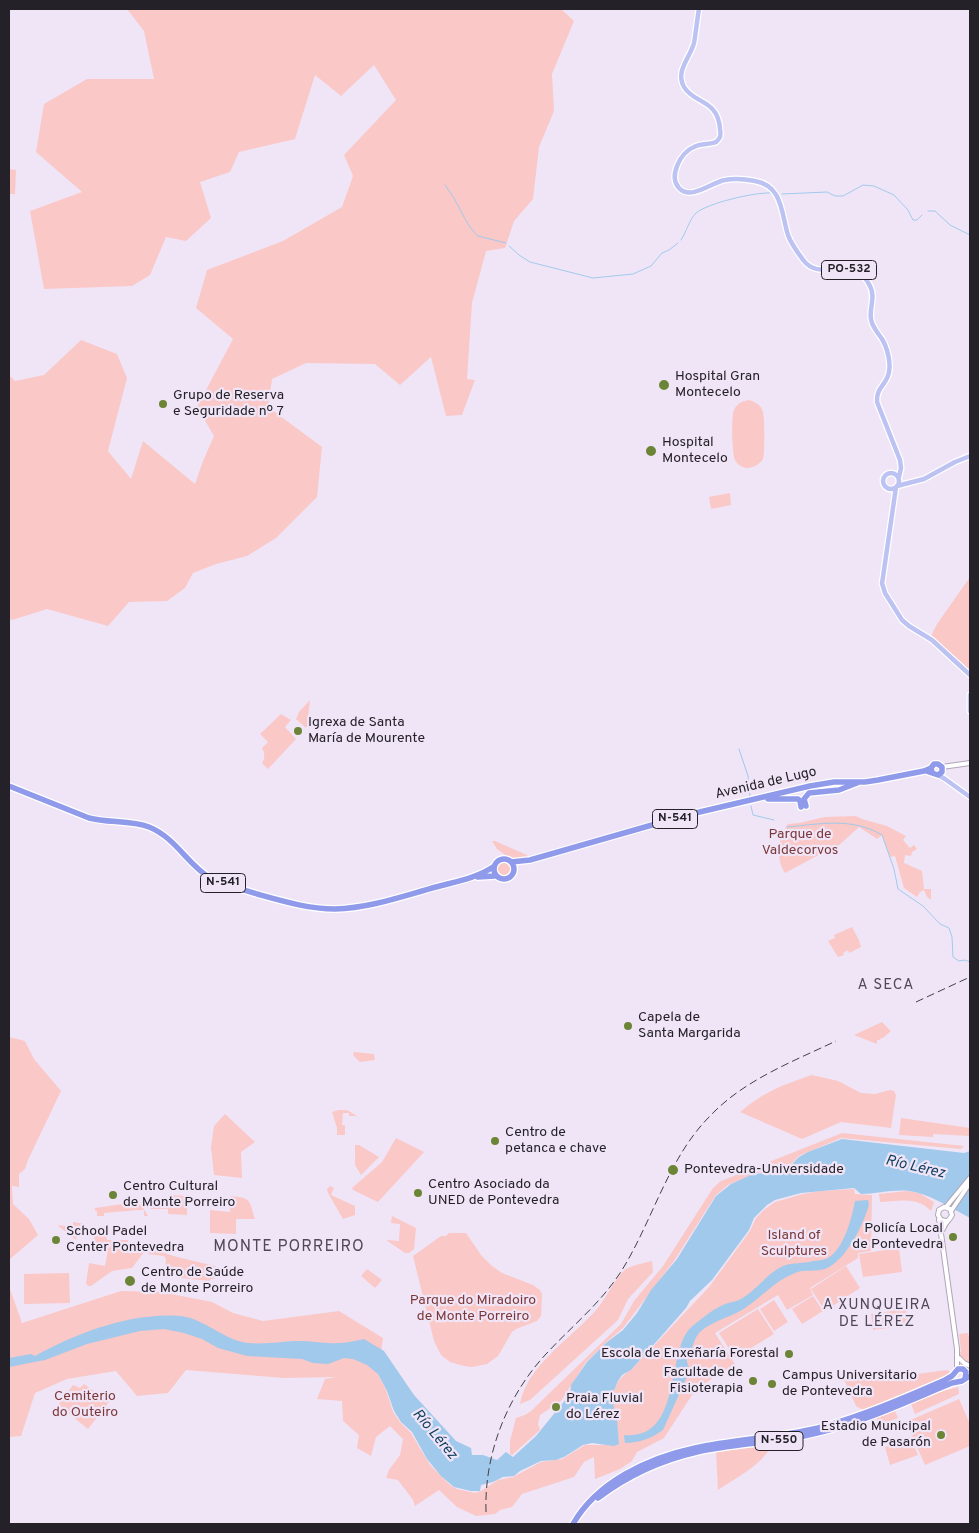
<!DOCTYPE html>
<html>
<head>
<meta charset="utf-8">
<style>
  body { margin:0 }
  #map { position:relative; width:979px; height:1533px; overflow:hidden; background:#f0e5f7; font-family:Overpass,sans-serif }
  canvas { display:block }
  .frame { position:absolute; inset:0; border:10px solid #252128; pointer-events:none }
</style>
</head>
<body>
<div id="map">
<canvas width="979" height="1533"></canvas>
<div class="frame"></div>
</div>
<script>
const ctx = document.querySelector('canvas').getContext('2d');
ctx.lineJoin = 'round';
function fillPath(path, color) { ctx.fillStyle = color; ctx.fill(path, 'evenodd'); }
function stroke(path, color, width, dash) { ctx.strokeStyle = color; ctx.lineWidth = width; ctx.lineCap = dash ? 'butt' : 'round'; ctx.setLineDash(dash || []); ctx.stroke(path); }
function label(font, color, halo, rows, align = 'center') {
  ctx.font = font + ' Overpass,sans-serif'; ctx.lineWidth = 4.5; ctx.setLineDash([]); ctx.textBaseline = 'middle'; ctx.strokeStyle = halo; ctx.fillStyle = color; for (const [text, x, y, turn = 0] of rows) {
    ctx.save(); ctx.translate(x, y); ctx.rotate((+turn || 0) * Math.PI / 180); ctx.textAlign = isNaN(turn) ? turn : align; if (halo) ctx.strokeText(text, 0, 0); ctx.fillText(text, 0, 0); ctx.restore();
  }
}
const green = new Path2D(`
  M127,9H561L574,21L552,74L554,111L539,147L533,199L514,221L505,248L486,251L472,303L467,379L475,380L462,415L446,416L431,357L400,385L375,364L306,363L272,379L268,407L322,447L317,497L276,538L247,556L216,564L193,573L185,588L167,601L129,602L108,626L47,609L12,620L9,619V375L15,381L44,375L81,340L117,354L127,378L108,451L131,479L143,441L195,484L203,461L214,436L197,407L233,339L196,308L207,270L283,241L342,207L353,176L344,155L396,100L374,65L341,96L315,75L295,139L239,152L230,172L200,182L211,218L186,241L166,237L150,275L132,286L44,289L30,211L82,192L36,152L44,104L87,79H154L144,31Z
  M9,169L16,170L15,194H9Z
  M749,400C755,402 759,404 762,409C765,415 765,452 763,459C760,464 753,468 747,468C742,468 737,464 735,460C732,454 731,416 734,410C737,403 743,401 749,400Z
  M730,493L731,505L711,509L709,497Z
  M970,577V670L931,636L937,624Z
  M310,700L307,726L306,728L296,719L299,712Z
  M281,714L291,720L285,727L296,739L268,769L262,763C265,759 265,752 262,748L268,742L260,734Z
  M856,816L862,819L887,826L906,836L903,840L910,848L914,845L917,849L912,852L911,856L905,855L904,863L922,871L924,889H931V900L927,897L924,890L920,892L917,897L904,888L895,856L890,857L882,835L877,839L859,827L837,847L826,851L785,873C775,857 778,839 788,824L799,823L825,817Z
  M492,841H495L527,855L528,857L511,859L497,849Z
  M494 869a10 10 0 1 1 20 0a10 10 0 1 1-20 0Z
  M852,927L859,940L861,947L849,953L848,950L843,953L844,955L838,957L828,941L835,938L834,935Z
  M882,1022L891,1031L883,1038H881L880,1040H877V1044L854,1035Z
  M9,1037L25,1041L34,1059L61,1091L28,1160L25,1169L19,1174V1187L12,1186L13,1204L29,1219L38,1235L9,1260Z
  M354,1052L374,1054L375,1060L360,1062L353,1055Z
  M812,1075L838,1081L861,1093L875,1094L890,1090L894,1091L896,1095L891,1128L841,1122L802,1139L740,1112C764,1092 782,1085 812,1075Z
  M339,1110H347L357,1116H349V1113H343L342,1125H345V1135H337V1128L332,1112Z
  M225,1114L255,1142L241,1152L242,1178L214,1175L211,1147L214,1126Z
  M901,1118L970,1128V1136L933,1134V1137L899,1135Z
  M842,1133L964,1146L961,1149L841,1138L799,1156L786,1169L780,1171L756,1173L728,1185L716,1195L674,1261L623,1328L609,1340L586,1362L561,1401L540,1415L538,1424L540,1430L512,1455L510,1454V1441L516,1418L525,1415L531,1411L621,1324L634,1301L663,1266L713,1188L721,1181Z
  M396,1138L424,1152L378,1202L353,1190L352,1188L382,1162Z
  M355,1145H359L379,1157L361,1175L355,1165Z
  M330,1186L334,1188L331,1195L355,1206V1215L343,1219L328,1193L327,1189Z
  M854,1189L855,1194L872,1195L871,1251L858,1253V1258L810,1288L813,1295L787,1310L778,1295L715,1333L735,1364L696,1389L664,1438L637,1452L632,1461L620,1469L595,1479L594,1457L584,1462L574,1477L522,1494L512,1507L500,1510L495,1514L476,1516L457,1507L439,1490L415,1506L413,1500L398,1480L386,1478L389,1470L400,1455L403,1439L390,1426L376,1437L371,1456L357,1448L359,1435L343,1421L342,1401L317,1399L325,1379L336,1377L284,1378L186,1370L168,1393L137,1396L116,1371L67,1379L35,1393L21,1436L9,1437V1286L22,1323L121,1291L161,1292L212,1302L233,1313L263,1321L339,1311L383,1338L378,1374L386,1390L393,1412L400,1422L411,1433L430,1465L450,1485L457,1489L475,1493L481,1491L498,1480L513,1477L541,1462L562,1459L585,1445H617L619,1444L616,1417L612,1400C613,1387 620,1376 631,1370L709,1287L750,1231L756,1218L765,1209L775,1202L803,1194L820,1191Z
  M907,1191L919,1193L934,1202L931,1211C918,1196 897,1201 880,1202L879,1194Z
  M168,1195L187,1196V1215L168,1214V1209H150V1199L168,1200Z
  M231,1196C252,1198 249,1200 255,1219H236V1234L210,1233V1210L230,1212Z
  M137,1202L142,1206L148,1216H144V1210C130,1210 118,1212 104,1213V1216H97V1211H95V1208Z
  M392,1216L416,1228L414,1249L409,1253H405L386,1240L399,1241L400,1224L391,1223Z
  M73,1222L85,1224V1230H78L76,1240L57,1225L73,1227Z
  M106,1230L107,1240H128V1242L124,1243V1253L144,1252L132,1268L112,1271L91,1286H88L86,1283L89,1263L105,1266L108,1250L97,1247V1245L94,1242L95,1232Z
  M449,1233H466L481,1255L492,1266L502,1273L533,1285L540,1290L542,1294L541,1316L537,1321L516,1329L512,1332L498,1356L487,1364L472,1367L464,1366L450,1362L441,1355L434,1341L413,1256L441,1236H446Z
  M154,1246L155,1249L161,1252L177,1257L215,1266L220,1270V1274L217,1278L211,1279L209,1281L181,1278L165,1271L166,1259L164,1256L148,1254Z
  M899,1248L902,1272L863,1277L859,1254Z
  M652,1261L653,1272L628,1299L618,1320L530,1400L520,1404C527,1365 572,1338 597,1309C604,1301 619,1273 626,1269C634,1265 644,1263 652,1261Z
  M846,1266L860,1288L825,1311L811,1289Z
  M367,1269L382,1280L375,1288L361,1276Z
  M69,1273L70,1303L24,1304V1274Z
  M813,1296L823,1311L802,1324L792,1309Z
  M774,1300L788,1322L774,1331L760,1309Z
  M758,1309L774,1334L735,1358L719,1333Z
  M906,1309L909,1325L873,1330L871,1314Z
  M968,1333L970,1342V1365L965,1363L959,1354L961,1351L959,1334Z
  M947,1370L950,1372L949,1375L863,1410L856,1406L842,1375L845,1374L871,1380Z
  M84,1384L109,1402L88,1429L58,1405L73,1385L80,1388Z
  M958,1387L959,1394L915,1414L911,1404L945,1389L947,1390Z
  M959,1399L970,1424V1446L925,1465L906,1422Z
  M895,1411L898,1418L879,1425L876,1418Z
  M910,1437L918,1455L890,1465L885,1447Z
  M772,1445C761,1466 737,1477 718,1490L716,1452Z`);
const water = new Path2D(`
  M842,1139L964,1153L970,1151V1218C951,1208 930,1194 909,1191C894,1189 876,1194 861,1194L854,1188L801,1193L775,1200L767,1205L754,1218L749,1230L712,1280L690,1301L686,1308L657,1341L631,1370L622,1375L618,1381L612,1395V1400L617,1419L619,1444L614,1446L592,1443L583,1445L564,1457L556,1460L541,1461L520,1471L514,1476L503,1477L493,1482L481,1485L480,1491H471L454,1487L441,1476L427,1459L412,1432L401,1422L394,1411L387,1391L378,1374L367,1365L353,1359L344,1358L328,1364L313,1363L302,1359L247,1356L218,1348L202,1339L184,1333L164,1329L140,1331L87,1344L45,1360L9,1367V1358L31,1354L35,1356C76,1333 132,1312 180,1316C200,1318 217,1333 235,1340C254,1347 280,1341 300,1341C312,1341 325,1344 338,1343C346,1343 355,1341 364,1339L384,1351L414,1395L456,1441L471,1448L472,1455H483L497,1460L506,1452L513,1457L536,1436L570,1394L571,1385L587,1362L606,1343L623,1330L637,1313L651,1290L677,1259L716,1196L731,1184L753,1174L777,1172L787,1169L799,1157L808,1152Z
  M855,1201L868,1200L869,1205C863,1225 846,1261 825,1269C815,1272 804,1269 795,1273C774,1281 760,1299 742,1310C728,1318 713,1321 701,1331C694,1337 693,1347 690,1355L687,1356V1362L690,1370L663,1430C652,1438 639,1443 625,1443L624,1435C680,1440 667,1361 687,1332C689,1329 692,1326 695,1324C704,1317 713,1309 723,1305C729,1302 736,1302 741,1299C757,1290 766,1274 783,1266C793,1262 803,1264 813,1261C817,1261 824,1260 828,1258C844,1249 852,1217 855,1201Z`);
const stream = new Path2D(`
  M445,185C449,191 453,196 456,202C463,214 467,226 478,236L506,243
  M782,194L827,192L835,196H843L863,185L874,186L894,195L908,210L913,220H917L922,215
  M928,211H935L950,225L970,235
  M681,240C687,231 689,220 696,213C708,203 755,192 771,193
  M509,246L519,255L530,262L593,278L633,274L651,266L662,253L669,250L678,243
  M739,749L748,776L750,797
  M751,806L753,815L774,820
  M787,827C821,824 851,817 882,835L894,869L898,889L923,906L940,924L949,928L952,937L953,957L959,961L965,960L970,962`);
const secondary = new Path2D(`
  M942,767L970,763
  M946,1207L970,1178
  M951,1211L970,1183
  M939,1219L957,1349V1369
  M943,1229C945,1222 950,1220 952,1215L950,1209L944,1207L939,1210L938,1215L941,1220L946,1221
  M959,1358L964,1363L970,1366`);
const primary = new Path2D(`
  M699,9C697,20 696,32 694,43C690,58 675,71 684,87C694,104 718,99 720,129C721,135 721,138 716,142C709,145 701,143 694,147C681,152 668,176 679,188C691,201 712,182 725,180C735,178 745,179 755,181C783,186 781,213 788,235C791,244 798,253 804,261C820,282 856,255 870,286C876,297 869,308 871,319C872,327 878,333 882,339C887,347 891,362 889,372C887,385 876,387 877,402L900,460L901,468L899,477
  M883 481a8 8 0 1 1 16 0a8 8 0 1 1-16 0Z
  M897,486L924,479L955,462L970,456
  M896,487L883,577L882,583L885,593L902,620L909,626L932,640L970,675
  M970,695V711
  M938,775L945,779L970,797`);
const highway = new Path2D(`
  M926,771L938,775L942,772V767L938,764H934L931,768L932,772
  M9,786L89,818C108,823 131,820 149,827C176,838 187,864 210,878C225,886 242,889 257,894C282,901 309,909 335,909C370,908 403,896 436,887C454,882 477,878 493,867
  M768,799H798L800,801L801,807
  M806,806L804,799L809,793L839,790L857,783
  M494 869a10 10 0 1 1 20 0a10 10 0 1 1-20 0Z
  M511,862L530,860L687,815L810,786L834,782H865L878,780L924,771L931,768
  M478,877L495,876
  M598,1498C627,1476 662,1460 697,1452C737,1443 778,1443 817,1433C864,1422 908,1401 952,1383L962,1381L968,1377
  M573,1524C597,1482 648,1458 695,1448C735,1439 777,1438 818,1428C862,1416 904,1398 945,1380L952,1376L958,1369H963L966,1372L965,1379`);
const rail = new Path2D(`
  M916,1002L970,977
  M486,1512C484,1454 507,1396 546,1354C572,1326 602,1302 622,1270C653,1220 668,1158 710,1116C744,1080 792,1062 836,1041`);
const markers = [
  [664,385,6,"#6c8436"],
  [163,404,5,"#6c8436"],
  [651,451,6,"#6c8436"],
  [298,731,5,"#6c8436"],
  [628,1026,5,"#6c8436"],
  [495,1141,5,"#6c8436"],
  [673,1170,6,"#6c8436"],
  [418,1193,5,"#6c8436"],
  [113,1195,5,"#6c8436"],
  [953,1237,5,"#6c8436"],
  [56,1240,5,"#6c8436"],
  [130,1281,6,"#6c8436"],
  [789,1354,5,"#6c8436"],
  [753,1381,5,"#6c8436"],
  [772,1384,5,"#6c8436"],
  [556,1407,5,"#6c8436"],
  [941,1435,5,"#6c8436"]
];
const shields = [
  [849,270,55],
  [675,819,45],
  [223,883,45],
  [779,1441,48]
];
const shieldNames = [
  ["PO-532",849,270],
  ["N-541",675,819],
  ["N-541",223,883],
  ["N-550",779,1441]
];
const poiNames = [
  ["Hospital Gran",675,377],
  ["Montecelo",675,393],
  ["Grupo de Reserva",173,396],
  ["e Seguridade nº 7",173,412],
  ["Hospital",662,443],
  ["Montecelo",662,459],
  ["Igrexa de Santa",308,723],
  ["María de Mourente",308,739],
  ["Capela de",638,1018],
  ["Santa Margarida",638,1034],
  ["Centro de",505,1133],
  ["petanca e chave",505,1149],
  ["Pontevedra-Universidade",684,1170],
  ["Centro Asociado da",428,1185],
  ["UNED de Pontevedra",428,1201],
  ["Centro Cultural",123,1187],
  ["de Monte Porreiro",123,1203],
  ["Policía Local",943,1229,"right"],
  ["de Pontevedra",943,1245,"right"],
  ["School Padel",66,1232],
  ["Center Pontevedra",66,1248],
  ["Centro de Saúde",141,1273],
  ["de Monte Porreiro",141,1289],
  ["Escola de Enxeñaría Forestal",779,1354,"right"],
  ["Facultade de",743,1373,"right"],
  ["Fisioterapia",743,1389,"right"],
  ["Campus Universitario",782,1376],
  ["de Pontevedra",782,1392],
  ["Praia Fluvial",566,1399],
  ["do Lérez",566,1415],
  ["Estadio Municipal",931,1427,"right"],
  ["de Pasarón",931,1443,"right"]
];
const streetNames = [
  ["Avenida de Lugo",766,784,-13]
];
const parkNames = [
  ["Parque de",800,835],
  ["Valdecorvos",800,851],
  ["Island of",794,1236],
  ["Sculptures",794,1252],
  ["Parque do Miradoiro",473,1301],
  ["de Monte Porreiro",473,1317],
  ["Cemiterio",85,1397],
  ["do Outeiro",85,1413]
];
const neighbourhoodNames = [
  ["A SECA",886,986],
  ["A XUNQUEIRA",877,1306],
  ["DE LÉREZ",877,1323]
];
const waterNames = [
  ["Río Lérez",915,1168,13],
  ["Río Lérez",434,1435,50]
];
const quarterNames = [
  ["MONTE PORREIRO",289,1248]
];
fillPath(green, '#fac8c7');
fillPath(water, '#a1c9eb');
stroke(stream, '#a1c9eb', 1);
stroke(secondary, '#b0a6b7', 6);
stroke(primary, '#fff', 7);
stroke(highway, '#fff', 8);
stroke(secondary, '#fff', 4);
stroke(primary, '#bcc2f2', 4.5);
stroke(highway, '#909aea', 5.5);
stroke(rail, '#433e47', 1, [8, 4]);
for (const [x, y, r, color] of markers) { const dot = new Path2D(); dot.arc(x, y, r, 0, 2 * Math.PI); ctx.fillStyle = color; ctx.fill(dot); stroke(dot, '#f0e5f7', 2); }
for (const [x, y, w] of shields) { const box = new Path2D(); box.roundRect(x - w / 2, y - 9.5, w, 19, 4); ctx.fillStyle = '#f0e5f7'; ctx.fill(box); stroke(box, '#252128', 1); }
label('bold 12px', '#252128', null, shieldNames);
label('14px', '#252128', '#f0e5f7', poiNames, 'left');
label('14px', '#252128', '#f0e5f7', streetNames);
label('14px', '#7b3839', '#f0e5f7', parkNames);
ctx.letterSpacing = '1px';
label('15px', '#504856', '#f0e5f7', neighbourhoodNames);
ctx.letterSpacing = '0px';
label('italic 15px', '#0f3e5f', '#f0e5f7', waterNames);
ctx.letterSpacing = '1px';
label('16px', '#504856', '#f0e5f7', quarterNames);
ctx.letterSpacing = '0px';
</script>
</body>
</html>
